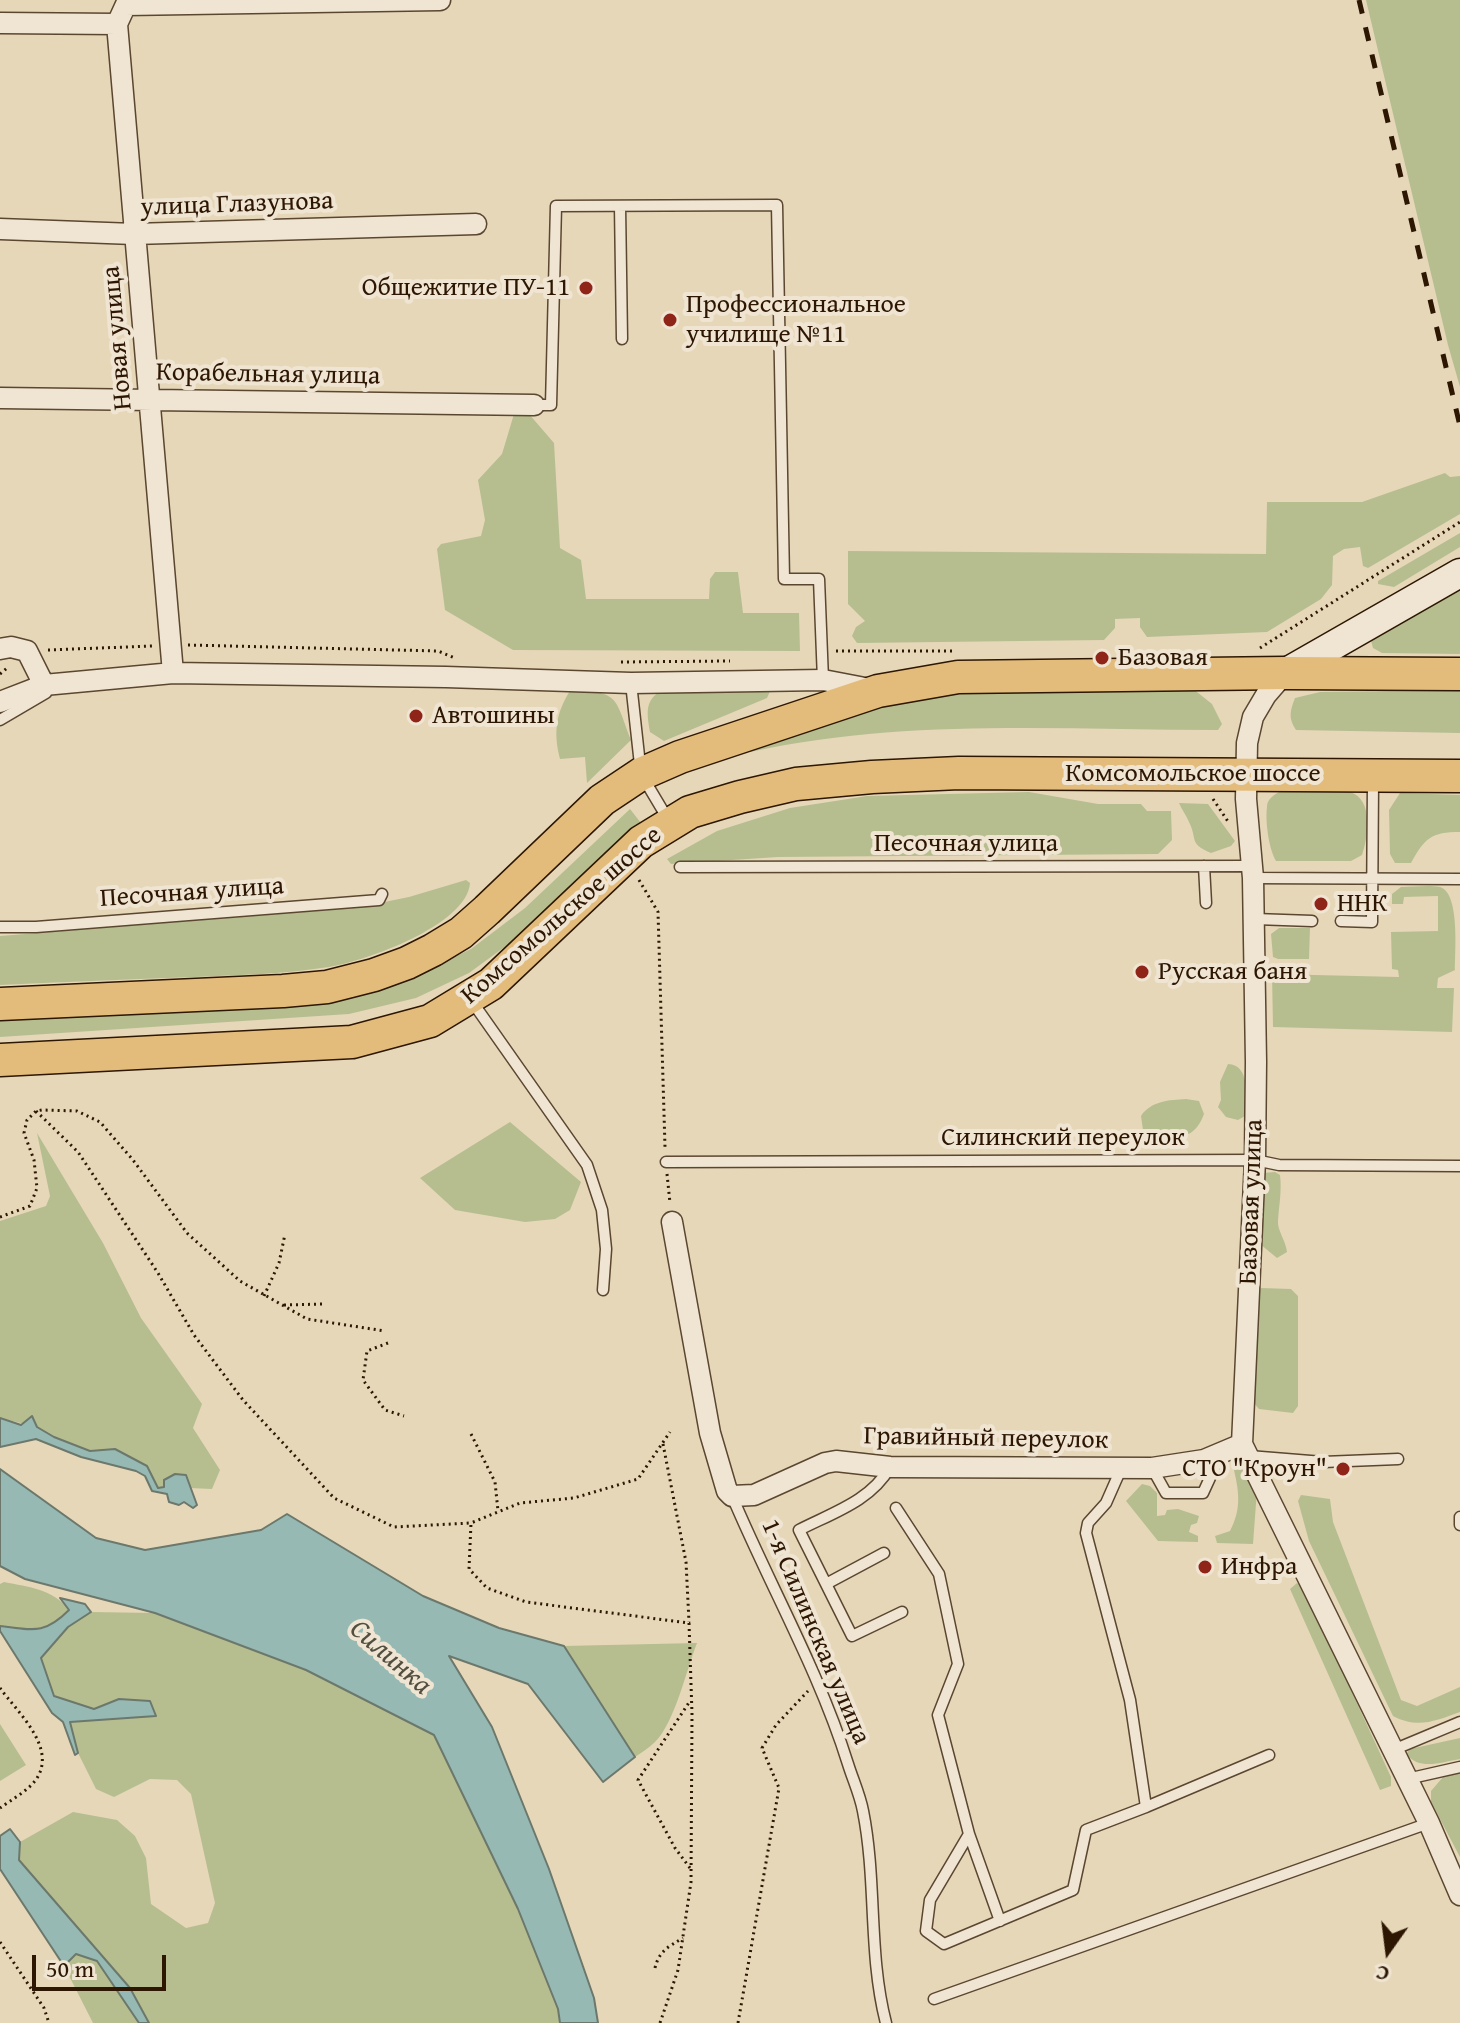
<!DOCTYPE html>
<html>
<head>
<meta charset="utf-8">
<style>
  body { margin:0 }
  #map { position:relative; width:1460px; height:2023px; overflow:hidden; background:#e6d7b9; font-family:"Gentium Book Plus",serif }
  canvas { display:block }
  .north { position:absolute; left:1348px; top:1911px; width:80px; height:80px; -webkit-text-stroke:6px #efe5d2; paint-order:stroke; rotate:194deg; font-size:22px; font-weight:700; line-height:32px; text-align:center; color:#2d1602 }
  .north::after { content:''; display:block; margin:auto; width:28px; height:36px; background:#2d1602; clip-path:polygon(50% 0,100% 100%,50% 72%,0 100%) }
  .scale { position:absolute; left:32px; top:1955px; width:134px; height:36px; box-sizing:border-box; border:4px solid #2d1602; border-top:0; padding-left:10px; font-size:24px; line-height:28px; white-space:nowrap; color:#2d1602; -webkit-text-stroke:6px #efe5d2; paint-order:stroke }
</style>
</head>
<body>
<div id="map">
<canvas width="1460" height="2023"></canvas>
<div class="north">С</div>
<div class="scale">50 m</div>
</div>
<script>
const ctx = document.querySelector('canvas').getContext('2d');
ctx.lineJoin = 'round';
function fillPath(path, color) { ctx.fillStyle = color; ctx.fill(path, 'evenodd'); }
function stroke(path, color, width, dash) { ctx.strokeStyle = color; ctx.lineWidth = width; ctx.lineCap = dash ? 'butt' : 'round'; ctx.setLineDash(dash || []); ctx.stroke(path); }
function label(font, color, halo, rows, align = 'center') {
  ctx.font = font + ' "Gentium Book Plus",serif'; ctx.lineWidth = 8; ctx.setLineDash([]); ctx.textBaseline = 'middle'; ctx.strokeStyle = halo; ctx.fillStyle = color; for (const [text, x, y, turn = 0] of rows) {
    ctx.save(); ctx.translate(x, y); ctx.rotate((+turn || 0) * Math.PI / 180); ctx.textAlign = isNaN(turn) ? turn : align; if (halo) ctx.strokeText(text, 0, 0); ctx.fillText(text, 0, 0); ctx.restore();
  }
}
const green = new Path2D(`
  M1366,0H1460V387L1448,345Z
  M514,414H529L554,443L560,548L581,560L586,599H709L710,579L715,572H738L743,613H799L800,651L513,650L445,610L437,549L441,544L481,536L485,520L478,480L502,454Z
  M1445,473L1450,477L1460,476V514L1368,568L1363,566L1360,547L1344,549L1333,556L1332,585L1321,599L1267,632L1147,637L1140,627V618L1115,619V628L1104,640L857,643L852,636L856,627L865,621L848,604V551L1266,554L1267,502H1362Z
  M1460,533V547L1394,587L1378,584V581Z
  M1460,581V654L1382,653L1373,648L1370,637Z
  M963,685L1192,688L1212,704L1222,724L1218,730C1063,730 903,718 750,752L747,745L854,708Z
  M571,689C620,693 614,696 631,740L587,783L585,757L560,759C553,731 556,713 571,689Z
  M771,689L767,698L664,741L650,732C647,713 644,701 662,690Z
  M1460,690V733L1296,730C1288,718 1290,711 1295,698L1320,692Z
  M1029,792L1098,804H1141L1147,811H1171L1172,840L1158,854L778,857L671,864L667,859L717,831L790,808L867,796Z
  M1279,792C1296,792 1335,788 1350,792C1374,799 1368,838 1362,855L1351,861H1276C1269,849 1265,822 1267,807C1267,800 1272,796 1279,792Z
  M1400,793L1460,795V832C1431,832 1425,838 1411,863H1395L1390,854L1389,810Z
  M1179,803L1208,804L1235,841L1231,846L1211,853C1188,843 1198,840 1189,822C1186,815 1182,810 1179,803Z
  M630,809L641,823L536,924L469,973L416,998L349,1014L0,1037V1016L410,978L471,949L525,908Z
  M466,880L470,883C467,925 366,961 329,967C285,974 240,975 195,977C130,979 65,982 0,985V936L355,908L409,897Z
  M1401,887C1413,887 1428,885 1440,887C1460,893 1455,951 1455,970L1438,978L1437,988H1454L1452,1032L1273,1027L1272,974L1399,977L1398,970L1392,969L1391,932L1438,931V896L1404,897L1403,904H1392V894Z
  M1279,928H1310L1309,959H1278L1273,957L1271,934Z
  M1228,1064C1251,1065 1246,1097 1245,1116L1238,1120L1226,1117L1218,1107L1221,1100L1220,1082Z
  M1186,1099L1199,1101L1204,1114C1194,1142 1174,1138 1148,1138L1143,1130L1141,1116C1151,1101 1169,1100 1186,1099Z
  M510,1122L581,1182L570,1210L555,1219L525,1222L455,1210L420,1178Z
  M37,1133L103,1243L141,1318L202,1404L193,1428L220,1470L212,1489L189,1488L186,1475L165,1488H158L147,1466L115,1449L90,1451L54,1437L37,1427L0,1418V1221L46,1206L50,1196Z
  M1275,1172L1280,1175C1282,1191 1279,1205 1278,1221C1277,1230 1286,1241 1287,1252L1277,1258L1260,1244L1263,1173Z
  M1261,1288L1291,1289L1298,1296V1406L1293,1413L1259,1409L1252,1401L1256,1296Z
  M1239,1458L1257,1490L1253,1544L1217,1543L1215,1536L1230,1531C1242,1508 1239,1491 1233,1466Z
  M1142,1484L1150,1486L1157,1493V1516L1165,1515L1167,1510L1178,1509L1199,1516L1197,1523L1191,1525L1189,1532L1198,1536V1542L1158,1541L1126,1501Z
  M1301,1495L1330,1499L1333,1522L1401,1700L1417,1706L1460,1687V1712C1435,1721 1418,1729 1393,1716L1309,1541L1298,1501Z
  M4,1582C29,1587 53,1589 69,1610C44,1635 33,1630 0,1626V1584Z
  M1297,1583L1303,1586L1391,1777V1786L1380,1790L1290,1589Z
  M91,1612L155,1613L306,1670L434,1735L518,1909L558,2009L560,2023H149L19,1860L20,1842L73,1812L117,1820L135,1836L146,1858L151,1904L186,1928L208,1923L215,1903L191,1794L177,1780L150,1779L114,1797L96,1789L78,1753L70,1722L156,1715L150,1701L119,1699L94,1709L54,1696L41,1658L68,1627Z
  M697,1643C686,1671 675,1722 655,1742C649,1748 641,1753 635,1757L564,1646Z
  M0,1724L26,1765L0,1781Z
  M1460,1738V1759C1441,1762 1420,1771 1406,1754L1410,1749Z
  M1460,1773V1857L1431,1802V1791L1443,1777Z
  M76,1954L97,1961L139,2023H93L64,1966Z`);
const water = new Path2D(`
  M32,1416L37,1427L54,1437L90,1451L115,1449L147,1466L158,1488L164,1487V1480L175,1474L186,1475L197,1505L193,1508L184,1502L179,1505L169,1502L167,1494L152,1491L145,1476L136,1471L81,1457L36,1439L0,1447V1418L21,1425Z
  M0,1469L96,1538L145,1550L261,1530L287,1514L423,1596L499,1628L564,1646L635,1757L603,1782L528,1684L449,1656L492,1727L549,1869L594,1998L598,2023H560L558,2009L518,1909L434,1735L306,1670L155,1613L25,1579L0,1566Z
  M60,1598L85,1604L91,1612L68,1627L41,1658L54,1696L94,1709L119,1699L150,1701L156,1716L70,1722L78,1753L75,1755L63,1722L52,1713L0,1631V1626C33,1630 44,1635 69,1610Z
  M10,1829L20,1842L19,1860L130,1988L149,2023H139L97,1961L76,1954L64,1966L0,1869V1836Z`);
const path = new Path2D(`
  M188,645L438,651L455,658
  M1260,648L1460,522
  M48,650L152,646
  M836,651H953
  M621,662L730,661
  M0,674L7,668
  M1213,799L1229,823
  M639,880L658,912L665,1147
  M36,1111L78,1152L158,1273L194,1335L243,1400L334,1498L394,1527L471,1523
  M667,1174L670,1203
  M0,1217L30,1206L37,1188L34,1160L24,1133L27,1120L36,1111L42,1110L77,1111L100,1122L133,1160L187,1233L240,1281L307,1319L385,1331
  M264,1296L279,1263L285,1234
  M284,1305L324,1304
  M388,1343L367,1351L363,1380L385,1410L404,1416
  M471,1434L495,1482L498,1511
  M663,1444L686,1562L689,1622
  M0,1688C18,1713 59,1749 35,1781C26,1792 11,1800 0,1808
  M690,1868L675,1848L638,1780L690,1701
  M0,1942L44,2008L49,2023
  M655,1968C659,1951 668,1947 683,1938
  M660,2023L678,1970L691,1882L692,1714L689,1623L526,1602L487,1588L469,1569L471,1523L520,1503L574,1498L638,1479L670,1432
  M738,2023L779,1788L762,1748L776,1725L808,1691`);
const lane = new Path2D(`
  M620,206L622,339
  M534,405H551L556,206L777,205L784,579H819L823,680
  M631,683L641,774L669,821
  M0,720L46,693
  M1204,866L1206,903
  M680,867L1253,866
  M1253,878L1460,879
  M1255,919L1312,921
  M1341,921L1372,922L1373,781
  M0,927H36L379,900L382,894
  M471,1000L587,1165L602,1210L606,1249L603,1290
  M666,1162L1255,1160L1279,1165L1460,1166
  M1249,1456L1323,1462L1398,1459
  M890,1467C871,1501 832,1513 799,1530L852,1636L902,1612
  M1152,1468L1166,1493H1203L1220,1456
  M732,1496C770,1586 819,1671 848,1764C853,1780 860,1795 863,1811C877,1881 868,1954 886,2023
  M896,1508L939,1574L958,1664L938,1715L969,1834L930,1900L926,1931L944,1944L1073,1890L1086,1830L1146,1807L1130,1700L1086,1533L1088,1523L1106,1503L1121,1469
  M1460,1517V1525
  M826,1584L884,1553
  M1393,1750L1460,1722
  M1407,1779L1460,1767
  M1146,1807L1269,1755
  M969,1834L1000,1921
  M934,1999L1429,1823`);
const street = new Path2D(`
  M128,0L117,24L173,673
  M126,5L440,0
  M0,23L117,24
  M0,229L134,234L476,224
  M0,398L534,405
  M0,649L11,647L27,651L44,685
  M1285,673L1266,695L1253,717L1247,743L1246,799L1253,878L1256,1062L1255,1160L1242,1444L1429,1823L1460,1895
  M0,702L44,685L173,673L446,677L631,683L823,680L870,689
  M672,1222L710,1433L727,1491L732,1496L754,1495L825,1463L836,1461L890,1467L1152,1468L1204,1460L1242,1444`);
const secondary = new Path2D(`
  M1285,673L1460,573`);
const primary = new Path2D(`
  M0,1004L283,991L327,987L374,975L407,963L433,950L461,933L487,910L602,800L641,774L680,757L878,691L958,677L1285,673L1460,674
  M0,1060L352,1042L430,1021L491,984L641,842L690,812L740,797L796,784L872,777L959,773L1460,776`);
const rail = new Path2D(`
  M1359,0L1460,426`);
const markers = [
  [586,288,8,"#8f2418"],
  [670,320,8,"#8f2418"],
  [1102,658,8,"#8f2418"],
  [416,716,8,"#8f2418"],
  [1321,904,8,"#8f2418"],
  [1142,972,8,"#8f2418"],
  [1343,1469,8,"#8f2418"],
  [1205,1567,8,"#8f2418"]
];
const streetNames = [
  ["улица Глазунова",237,205,-2],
  ["Новая улица",118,338,-95],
  ["Корабельная улица",268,375,1],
  ["Комсомольское шоссе",1193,774],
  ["Песочная улица",966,844],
  ["Песочная улица",192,893,-4],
  ["Комсомольское шоссе",562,916,-41],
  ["Силинский переулок",1063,1138],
  ["Базовая улица",1252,1202,-88],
  ["Гравийный переулок",986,1439,1],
  ["1-я Силинская улица",815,1632,67]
];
const poiNames = [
  ["Общежитие ПУ-11",570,288,"right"],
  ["Профессиональное",686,305],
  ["училище №11",686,335],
  ["Базовая",1118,658],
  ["Автошины",432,716],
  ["ННК",1337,904],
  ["Русская баня",1158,972],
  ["СТО \"Кроун\"",1327,1469,"right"],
  ["Инфра",1221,1567]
];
const waterNames = [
  ["Силинка",390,1658,41]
];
fillPath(green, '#b6be8f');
fillPath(water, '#96b9b3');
stroke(water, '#6c786c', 2);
stroke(lane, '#5b4630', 13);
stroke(street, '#5b4630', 23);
stroke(secondary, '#2d1602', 31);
stroke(primary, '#2d1602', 35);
stroke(path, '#2d1602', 3, [2, 4]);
stroke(lane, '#efe5d2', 10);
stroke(street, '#efe5d2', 20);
stroke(secondary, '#efe5d2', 28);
stroke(primary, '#e3bc7c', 32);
stroke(rail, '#2d1602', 5, [14, 14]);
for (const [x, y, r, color] of markers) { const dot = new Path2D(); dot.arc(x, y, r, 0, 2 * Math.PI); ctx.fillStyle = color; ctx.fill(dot); stroke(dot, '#efe5d2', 3); }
label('26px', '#2d1602', '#efe5d2', streetNames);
label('26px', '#2d1602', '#efe5d2', poiNames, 'left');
label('italic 28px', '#524f40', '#efe5d2', waterNames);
</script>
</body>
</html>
